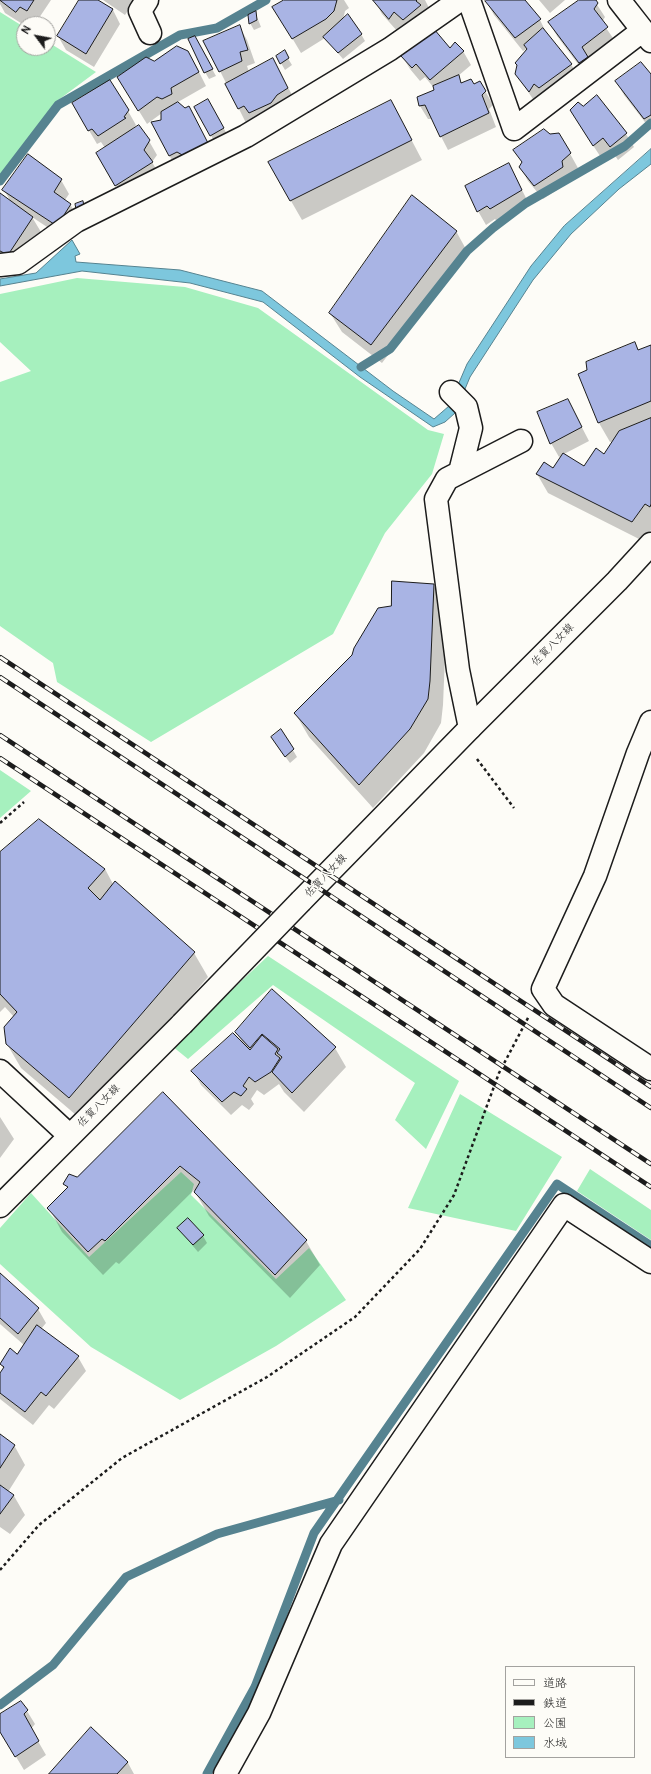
<!DOCTYPE html>
<html>
<head>
<meta charset="utf-8">
<style>
  body { margin:0 }
  #map { position:relative; width:651px; height:1774px; overflow:hidden; background:#fdfcf7; font-family:Pangolin,"Klee One",sans-serif }
  canvas { display:block }
  .legend { position:absolute; left:505px; top:1666px; width:130px; height:92px; box-sizing:border-box; background:#fdfcf7; border:1px solid #a3a29f; margin:0; padding:5px 7px; list-style:none; font-size:12px; color:#1c1c1c }
  .legend li { display:flex; align-items:center; gap:8px; height:20px }
  .legend b { width:20px; border:1px solid #a3a29f }
  .north { position:absolute; left:16px; top:16px; width:40px; height:40px; box-sizing:border-box; background:#fdfcf7; border:1px solid #a3a29f; border-radius:50%; rotate:302deg; font-size:11px; font-weight:700; line-height:16px; text-align:center; color:#1c1c1c }
  .north::after { content:''; display:block; margin:auto; width:14px; height:18px; background:#1c1c1c; clip-path:polygon(50% 0,100% 100%,50% 72%,0 100%) }
</style>
</head>
<body>
<div id="map">
<canvas width="651" height="1774"></canvas>
<ul class="legend">
<li><b style="height:5px;background:#fdfcf7"></b>道路</li>
<li><b style="height:5px;background:#1c1c1c"></b>鉄道</li>
<li><b style="height:11px;background:#a6f0be"></b>公園</li>
<li><b style="height:11px;background:#7dc7dd"></b>水域</li>
</ul>
<div class="north">N</div>
</div>
<script>
const ctx = document.querySelector('canvas').getContext('2d');
ctx.lineJoin = 'round';
function fillPath(path, color) { ctx.fillStyle = color; ctx.fill(path, 'evenodd'); }
function stroke(path, color, width, dash) { ctx.strokeStyle = color; ctx.lineWidth = width; ctx.lineCap = dash ? 'butt' : 'round'; ctx.setLineDash(dash || []); ctx.stroke(path); }
function label(font, color, halo, rows, align = 'center') {
  ctx.font = font + ' Pangolin,"Klee One",sans-serif'; ctx.lineWidth = 3; ctx.setLineDash([]); ctx.textBaseline = 'middle'; ctx.strokeStyle = halo; ctx.fillStyle = color; for (const [text, x, y, turn = 0] of rows) {
    ctx.save(); ctx.translate(x, y); ctx.rotate((+turn || 0) * Math.PI / 180); ctx.textAlign = isNaN(turn) ? turn : align; if (halo) ctx.strokeText(text, 0, 0); ctx.fillText(text, 0, 0); ctx.restore();
  }
}
const green = new Path2D(`
  M0,12L24,27V48H48V42L96,72L57,101L0,178Z
  M77,278L185,287L258,308L428,430L444,434L432,474L385,533L333,634L151,742L57,682L53,663L0,626V382L31,371L0,342V294Z
  M0,770L31,791L0,818Z
  M268,956L459,1081L426,1149L395,1120L415,1083L273,985L188,1059L172,1046Z
  M460,1094L562,1157L516,1231L408,1208Z
  M590,1169L651,1210V1240L577,1191Z
  M181,1172L194,1184L191,1195L276,1279L309,1248L346,1300L276,1346L180,1400L91,1347L0,1264V1228L31,1193L89,1257Z`);
const water = new Path2D(`
  M651,149V164L619,189L571,234L533,280L470,377L455,413L445,422L433,427L360,377L263,302L190,283L82,271L0,286V279L36,273L72,240L80,254L75,256L76,262L180,270L262,291L393,391L434,419L449,406L467,364L531,266L564,226Z`);
const shadow = new Path2D(`
  M0,0H51L35,24L28,20L24,25L5,13L0,4Z
  M80,0H96L113,10L120,24L94,67L66,50L58,36Z
  M103,0H135L125,15Z
  M286,0H344L349,8L345,11L343,20L361,34L365,41L343,59L325,38L301,53L282,21Z
  M374,0H425L429,8L411,33L403,25L398,32L382,14Z
  M488,0H524L540,20L547,34L571,64L579,78L537,105L516,74L530,47L523,51L494,15L486,1Z
  M539,0H565L550,13Z
  M580,0H594L605,17L602,22L615,41L587,76L557,36L549,22Z
  M255,12L261,27L254,30L250,23Z
  M239,26L247,40L255,63L247,66L249,72L280,73L296,102L246,123L220,71Z
  M194,37L216,76L209,79L205,72L189,39Z
  M450,49L463,51L471,65L458,76L462,84L474,85L480,82L493,105L489,109L496,127L448,150L432,119H428L420,106L435,91L434,88L425,77L420,81L410,69L402,56Z
  M284,52L292,65L285,70L277,56Z
  M154,62L196,66L206,86L178,102L215,157L177,169L169,155L162,121V113L147,124L126,90Z
  M651,76V130L624,95L616,81Z
  M208,100L228,136L215,143L196,107Z
  M391,101L422,160L302,220L269,163Z
  M73,103L128,111L136,125L132,130L149,141L157,155L152,162L160,176L124,199L97,153L105,148L101,142L97,144Z
  M579,124L626,134L634,147L618,160L612,151L602,159Z
  M559,134L578,168L569,175L571,181L543,199L528,181L520,167L522,163L515,150L550,135Z
  M516,178L529,204L499,223L495,219L486,225L478,211Z
  M61,180L69,194L65,200L70,204L78,218L65,239L32,217L41,232L16,269H0V194L11,202L4,190Z
  M456,231L467,251L382,363L342,332L330,313Z
  M635,343L639,351L651,346V530L643,541L548,493L537,474L553,469L563,455L559,457L551,443L575,414L589,441L564,454L584,467L604,456L614,441L610,442L599,423L579,374Z
  M433,585L447,609L443,705L441,723L424,753L373,808L309,737L295,713L353,655L392,607Z
  M281,730L297,757L290,763L276,744Z
  M0,853L105,869L113,884L115,882L194,953L208,977L83,1121L21,1068L7,1044L14,1017L5,1007L0,1012Z
  M272,990L335,1048L346,1067L304,1112L284,1092L279,1084L264,1095L257,1090L251,1099L254,1104L249,1110L242,1105L231,1115L201,1085L193,1071L242,1042L236,1032Z
  M163,1093L306,1241L320,1265L290,1298L209,1216L194,1190L119,1264L116,1262L103,1275L62,1232L49,1208L68,1189L65,1184L78,1179Z
  M0,1117L14,1139L0,1158Z
  M178,1228L203,1236L207,1243L198,1252Z
  M0,1274L38,1309L46,1323L41,1329L78,1357L86,1371L54,1409L49,1405L33,1425L0,1399V1375L4,1369L1,1365L17,1355L24,1345L0,1324Z
  M0,1435L14,1445L25,1465L8,1492L14,1496L25,1515L10,1534L0,1527Z
  M27,1711L35,1724L31,1729L46,1755L24,1770L0,1730V1716Z
  M91,1729L128,1763L134,1774H50Z`);
const stream = new Path2D(`
  M0,181L58,105L180,35L217,28L266,0
  M361,367L390,349L467,251L493,228L526,203L625,146L651,123
  M0,1705L53,1665L126,1577L217,1534L339,1500
  M207,1774L255,1687L314,1533L557,1184L651,1246`);
const building = new Path2D(`
  M0,0H34L27,11L20,7L16,12Z
  M79,0H98L113,9L86,54L57,36Z
  M284,0H337L334,11L326,19L292,39L272,7Z
  M373,0H417L416,1L421,5L403,20L394,12L389,19Z
  M486,0H525L541,19L515,38L485,1Z
  M579,0H596L598,3L594,9L608,27L582,47L588,57L579,63L548,22Z
  M256,11L257,20L249,24L248,15Z
  M348,14L362,34L338,53L323,37Z
  M240,25L248,50L240,52L242,61L219,72L203,41Z
  M543,28L572,64L539,88L534,84L529,92L515,74L517,65L515,63L527,49L524,45Z
  M434,29L450,48L455,42L464,51L430,80L416,64L412,68L401,56Z
  M195,36L213,69L204,73L188,39Z
  M177,46L188,51L199,72L171,88L172,94L162,99L157,97L138,111L117,77L146,57L154,61Z
  M285,50L289,58L280,64L276,56Z
  M273,58L288,88L277,95L271,103L249,113L244,106L238,109L225,84Z
  M641,62L651,74V115L644,119L615,81Z
  M459,75L461,83L471,79L474,84L480,81L486,91L482,95L489,113L440,137L425,105L419,106L417,97L434,90L433,86Z
  M110,80L129,110L124,117L126,118L98,136L92,129L88,131L72,103Z
  M597,95L627,133L610,147L603,138L593,146L570,110L578,102L583,106Z
  M208,99L224,128L210,136L194,107Z
  M391,100L412,140L290,201L268,162Z
  M178,102L185,108L189,106L208,143L184,156L177,152L169,156L151,122L161,120V112Z
  M139,125L150,140L144,150L153,162L115,186L96,153Z
  M544,129L550,134L559,133L571,153L562,161L563,167L534,186L519,167L522,162L513,150Z
  M28,154L62,179L54,192L71,204L57,226L2,190Z
  M509,163L522,190L490,209L487,206L477,212L465,186Z
  M0,193L33,217L8,255L0,251Z
  M412,195L457,231L371,345L329,313Z
  M83,201L84,206L76,209L75,204Z
  M635,342L638,350L651,345V401L598,423L578,374L587,370L586,362Z
  M568,399L582,427L550,444L537,412Z
  M651,418V504L650,507L645,504L632,522L536,474L544,462L553,468L563,453L584,466L596,448L604,454L619,431Z
  M392,581L434,584L430,681L428,699L410,729L359,785L294,713L352,655L354,648L378,608L391,606Z
  M281,729L294,749L285,757L271,737Z
  M39,819L105,869L88,888L100,900L115,881L195,952L69,1098L6,1044L4,1027L17,1012L0,994V852Z
  M272,989L336,1047L292,1093L272,1072L282,1057L277,1053L280,1049L262,1034L250,1048L235,1032Z
  M233,1033L250,1050L262,1035L278,1049L275,1054L280,1058L271,1072L255,1082L249,1077L243,1086L247,1089L241,1096L234,1092L222,1102L191,1071Z
  M163,1092L307,1240L275,1275L194,1192L200,1182L180,1166L105,1241L102,1239L88,1252L47,1208L68,1187L63,1184L69,1174L77,1177Z
  M188,1218L204,1235L193,1245L177,1228Z
  M0,1273L39,1308L18,1334L0,1318Z
  M37,1325L79,1356L46,1396L41,1392L25,1412L0,1393V1373L4,1367L0,1364L10,1348L17,1354Z
  M0,1434L15,1445L0,1468Z
  M0,1485L14,1495L0,1514Z
  M21,1701L28,1710L24,1714L39,1741L15,1757L0,1732V1714Z
  M91,1727L128,1762L117,1774H49Z`);
const path = new Path2D(`
  M477,759L514,808
  M0,823L24,802
  M0,1570L39,1525L122,1458L267,1377L355,1317L420,1249L454,1195L499,1073L529,1016`);
const minor = new Path2D(`
  M147,0L140,11L150,33
  M469,0L514,129L642,31
  M619,0L651,41
  M0,265L18,263L76,221L246,136L390,49L460,0
  M451,392L466,407L471,428L460,472
  M651,722L638,753L595,876L543,989L554,1005L651,1069
  M470,728L458,670L436,499L447,479L521,441
  M0,1071L69,1135
  M225,1774L259,1713L331,1544L564,1205L651,1262`);
const major = new Path2D(`
  M301,901L470,728L617,581L651,544
  M0,1206L182,1024`);
const rail = new Path2D(`
  M0,657L651,1087
  M0,677L651,1108
  M0,735L651,1164
  M0,758L651,1187`);
const majorBridge = new Path2D(`
  M182,1024L301,901`);
const streetNames = [
  ["佐賀八女線",553,645,-45],
  ["佐賀八女線",326,876,-46],
  ["佐賀八女線",99,1106,-45]
];
fillPath(green, '#a6f0be');
fillPath(water, '#7dc7dd');
stroke(water, '#568390', 1);
fillPath(shadow, '#0003');
stroke(stream, '#568390', 9);
fillPath(building, '#a9b4e4');
stroke(building, '#1c1c1c', 1);
stroke(minor, '#1c1c1c', 25);
stroke(major, '#1c1c1c', 25);
stroke(path, '#1c1c1c', 2.5, [3, 3]);
stroke(minor, '#fdfcf7', 22);
stroke(major, '#fdfcf7', 22);
stroke(rail, '#1c1c1c', 4.5);
stroke(rail, '#fdfcf7', 3, [9]);
stroke(majorBridge, '#1c1c1c', 25, []);
stroke(majorBridge, '#fdfcf7', 22);
label('11px', '#1c1c1c', '#fdfcf7', streetNames);
</script>
</body>
</html>
